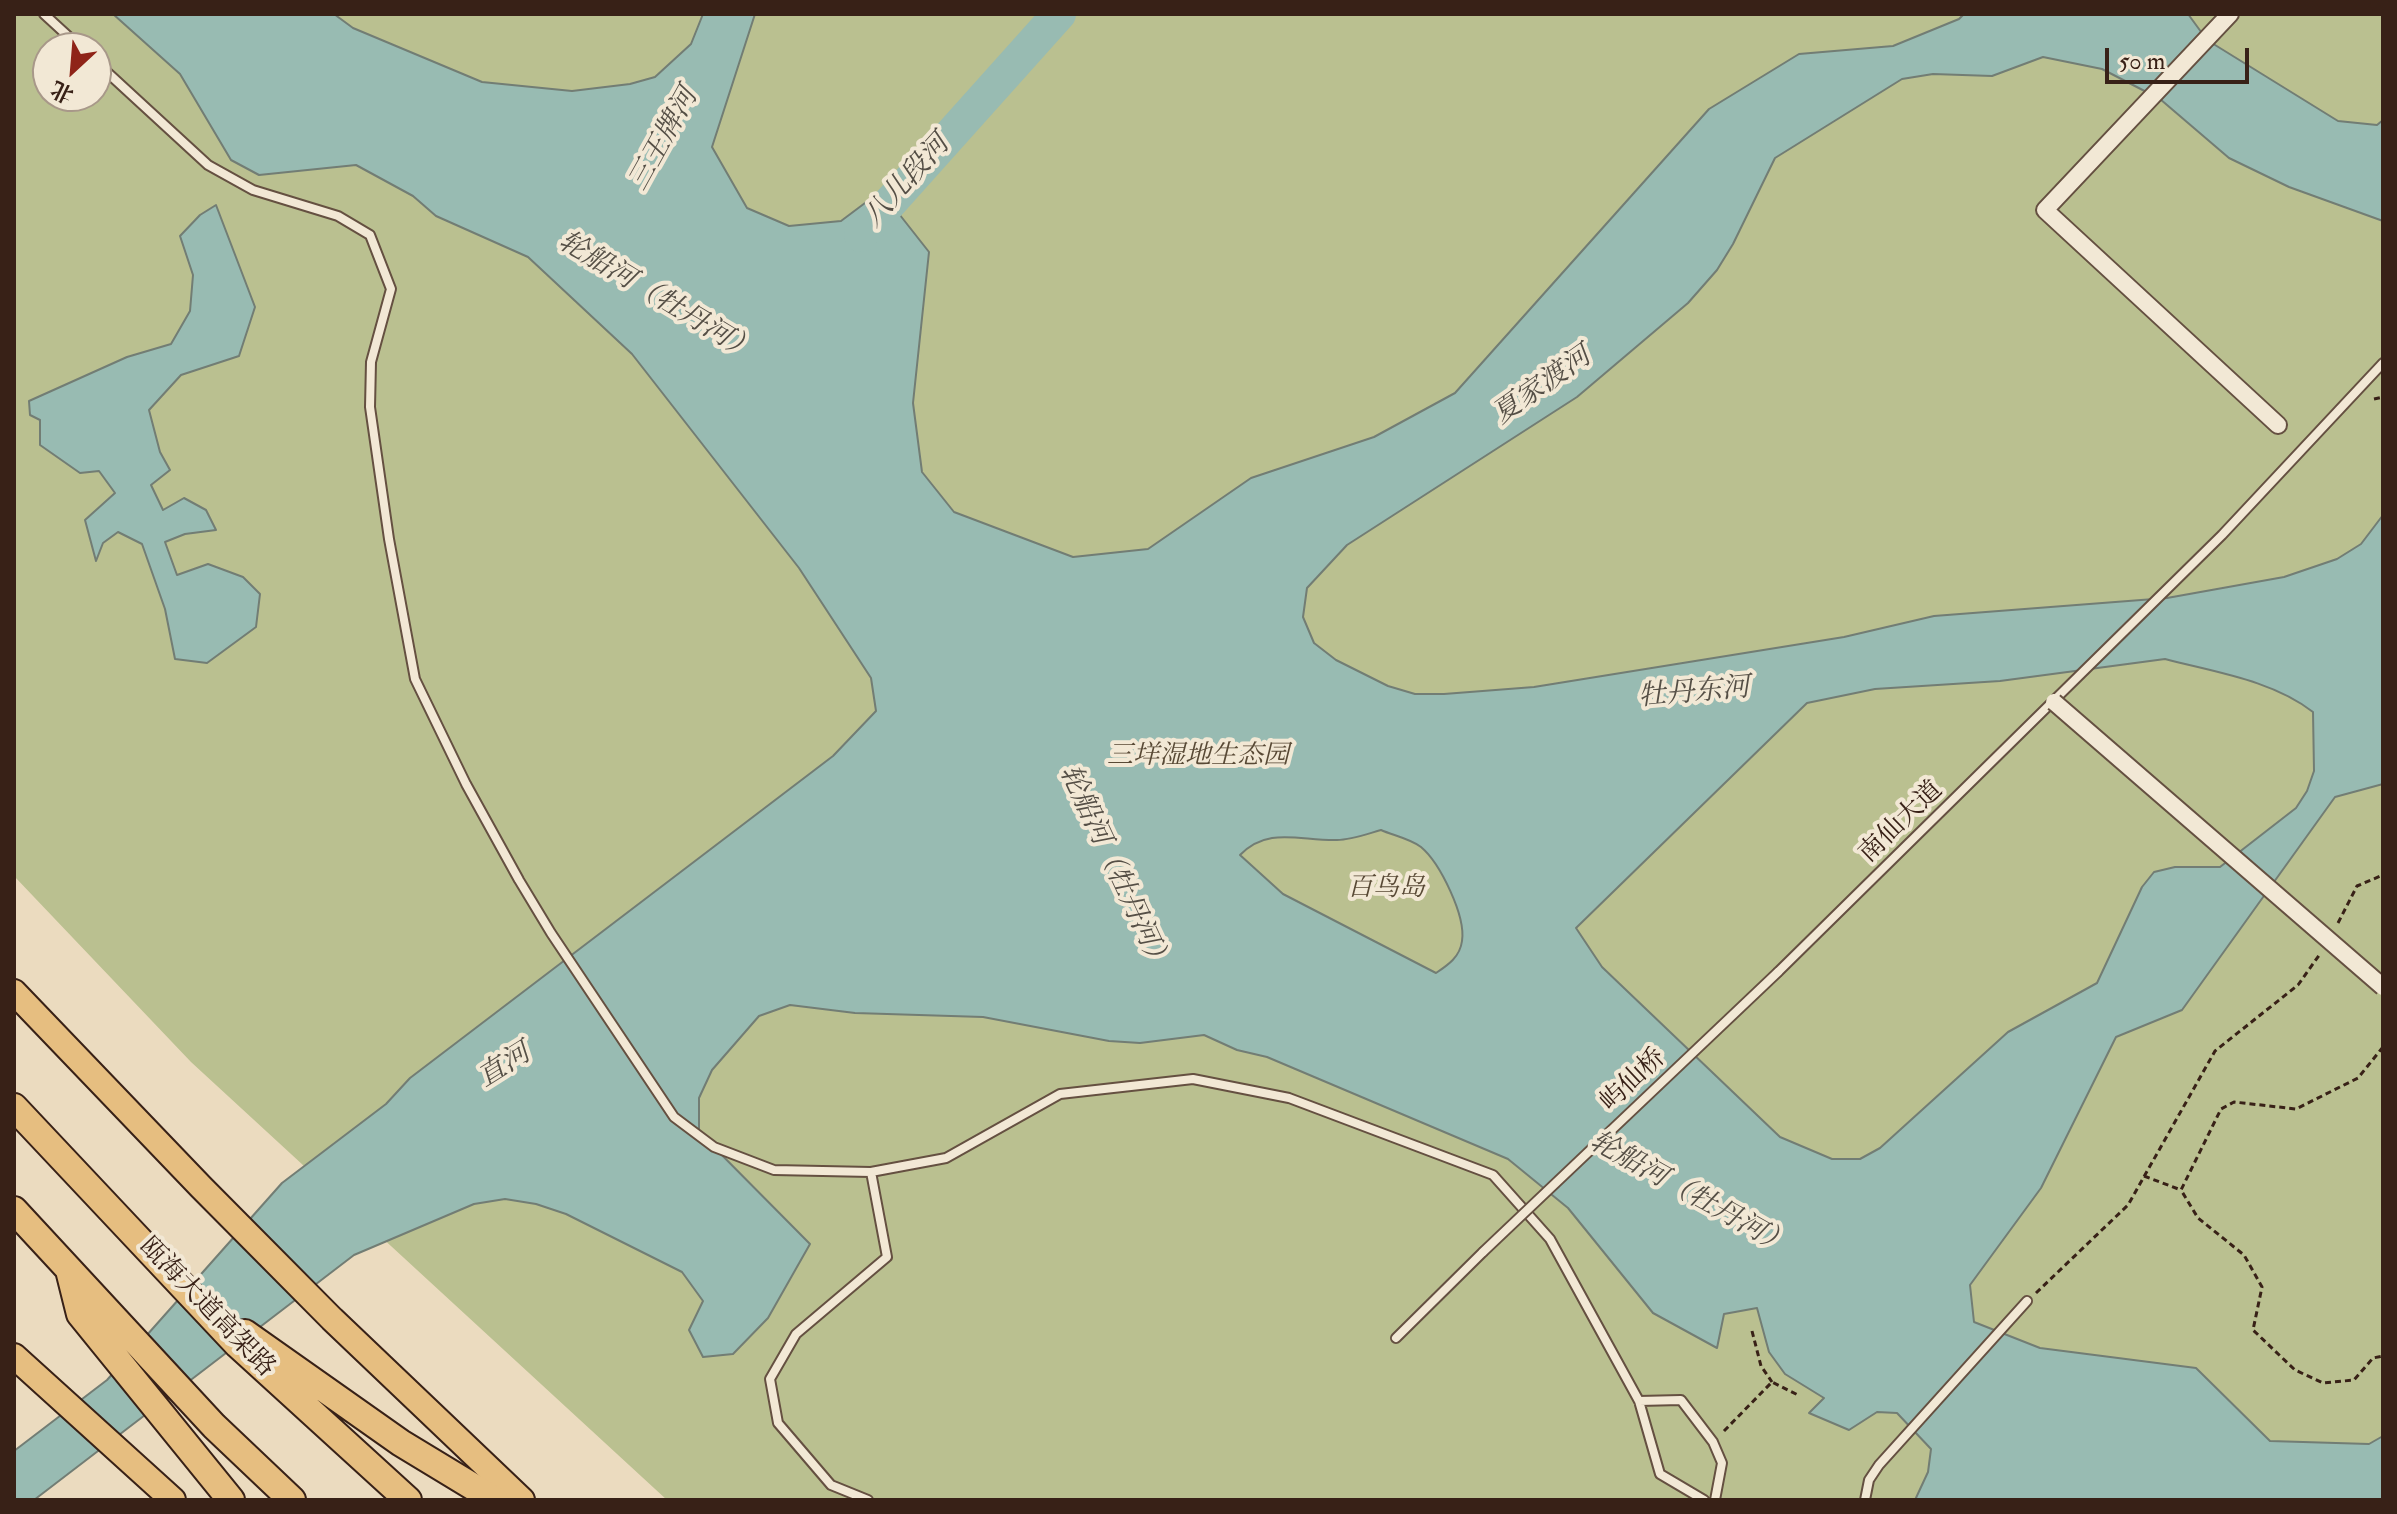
<!DOCTYPE html>
<html>
<head>
<meta charset="utf-8">
<style>
  body { margin:0 }
  #map { position:relative; width:2397px; height:1514px; overflow:hidden; background:#ebdbbf; font-family:"IM FELL Double Pica","Noto Serif SC",serif }
  canvas { display:block }
  .frame { position:absolute; inset:0; border:16px solid #382117; pointer-events:none }
  .north { position:absolute; left:32px; top:32px; width:80px; height:80px; box-sizing:border-box; background:#f2e8d5; border:2px solid #a89889; border-radius:50%; rotate:206deg; font-size:22px; font-weight:700; line-height:32px; text-align:center; color:#382117 }
  .north::after { content:''; display:block; margin:auto; width:28px; height:36px; background:#8f2418; clip-path:polygon(50% 0,100% 100%,50% 72%,0 100%) }
  .scale { position:absolute; left:2105px; top:48px; width:144px; height:36px; box-sizing:border-box; border:4px solid #382117; border-top:0; padding-left:10px; font-size:24px; line-height:28px; white-space:nowrap; color:#382117; -webkit-text-stroke:6px #f2e8d5; paint-order:stroke }
</style>
</head>
<body>
<div id="map">
<canvas width="2397" height="1514"></canvas>
<div class="frame"></div>
<div class="north">北</div>
<div class="scale">50 m</div>
</div>
<script>
const ctx = document.querySelector('canvas').getContext('2d');
ctx.lineJoin = 'round';
function fillPath(path, color) { ctx.fillStyle = color; ctx.fill(path, 'evenodd'); }
function stroke(path, color, width, dash) { ctx.strokeStyle = color; ctx.lineWidth = width; ctx.lineCap = dash ? 'butt' : 'round'; ctx.setLineDash(dash || []); ctx.stroke(path); }
function label(font, color, halo, rows, align = 'center') {
  ctx.font = font + ' "IM FELL Double Pica","Noto Serif SC",serif'; ctx.lineWidth = 8; ctx.setLineDash([]); ctx.textBaseline = 'middle'; ctx.strokeStyle = halo; ctx.fillStyle = color; for (const [text, x, y, turn = 0] of rows) {
    ctx.save(); ctx.translate(x, y); ctx.rotate((+turn || 0) * Math.PI / 180); ctx.textAlign = isNaN(turn) ? turn : align; if (halo) ctx.strokeText(text, 0, 0); ctx.fillText(text, 0, 0); ctx.restore();
  }
}
const green = new Path2D(`
  M14,14H2383V1500H667L191,1062L14,876ZM48,48H96V96H48Z`);
const water = new Path2D(`
  M113,14H334L353,28L482,82L572,91L630,84L655,77L691,44L703,14H755L712,147L747,208L789,226L841,221L881,191L929,252L913,403L922,472L954,512L1073,557L1148,549L1251,478L1374,437L1455,393L1709,109L1799,54L1893,46L1959,19L1964,14H2188L2207,40L2338,121L2377,125L2383,120V221L2289,187L2229,158L2160,99L2102,69L2043,57L1992,76L1933,74L1902,79L1775,158L1733,244L1717,270L1688,303L1577,397L1347,545L1307,588L1303,617L1314,643L1336,660L1388,686L1415,694H1444L1534,687L1844,637L1934,616L2167,598L2284,577L2337,559L2361,544L2383,515V784L2335,797L2182,1010L2116,1037L2041,1188L1970,1285L1974,1322L2040,1348L2196,1368L2270,1441L2369,1444L2383,1436V1500H1915L1928,1472L1931,1449L1897,1413L1877,1412L1849,1430L1809,1413L1824,1398L1785,1374L1769,1352L1757,1308L1724,1314L1717,1348L1653,1313L1568,1208L1508,1159L1267,1057L1237,1050L1204,1035L1140,1043L1109,1041L983,1017L855,1013L790,1005L759,1016L712,1070L699,1098V1132L810,1244L768,1318L733,1354L703,1357L689,1330L703,1301L682,1272L566,1214L536,1204L505,1199L474,1204L354,1255L34,1500H14V1451L107,1380L282,1183L386,1104L410,1078L833,756L876,711L871,678L799,568L632,354L528,257L436,216L413,196L356,165L259,175L231,160L180,74ZM2165,659C2214,672 2272,680 2313,712L2314,771L2307,791L2296,808L2220,867H2175L2154,872L2142,887L2097,983L2008,1032L1880,1148L1860,1159H1832L1780,1137L1602,967L1576,928L1807,703L1875,689L2000,681ZM1381,830C1392,835 1411,839 1421,847C1440,863 1466,916 1462,941C1460,957 1448,965 1436,973L1283,894L1240,855C1268,826 1300,841 1337,840C1351,840 1367,834 1381,830Z
  M216,205L255,307L239,356L181,375L149,410L160,452L170,470L151,485L163,510L184,498L206,510L216,530L185,534L165,542L177,575L208,564L243,577L260,594L256,627L207,663L175,659L165,609L142,544L118,532L103,543L96,561L85,520L115,493L99,471L80,473L40,445V420L30,415L29,401L127,357L171,344L190,311L193,275L180,236L200,215Z`);
const river = new Path2D(`
  M861,235L1059,14`);
const path = new Path2D(`
  M2374,399L2383,397
  M2338,923L2357,886L2383,875
  M2383,1047L2358,1078L2296,1109L2234,1102L2221,1109L2181,1190L2198,1218L2244,1255L2262,1287L2253,1330L2295,1370L2323,1383L2354,1380L2373,1358L2383,1356
  M2144,1176L2181,1190
  M2036,1293L2128,1205L2215,1051L2298,985L2320,954
  M1752,1331L1761,1366L1772,1382
  M1724,1431L1772,1382L1800,1396`);
const service = new Path2D(`
  M44,14L81,48
  M96,62L208,165L253,190L338,216L370,235L391,289L371,362L370,407L389,539L415,679L466,784L519,880L551,933L674,1117L714,1147L774,1170L871,1172L946,1158L1060,1094L1193,1079L1289,1098L1493,1175L1550,1239L1639,1401L1660,1474L1704,1500
  M1778,972L2222,535L2383,363
  M1396,1338L1483,1252
  M1639,1401L1681,1400L1713,1442L1722,1463L1715,1500
  M868,1500L831,1485L778,1423L770,1379L796,1334L887,1257L871,1172
  M1865,1500L1869,1480L1879,1465L2027,1301`);
const minor = new Path2D(`
  M2230,14L2045,210L2278,425`);
const primary = new Path2D(`
  M14,992L201,1187L332,1319L522,1500
  M14,1356L173,1500`);
const trunk = new Path2D(`
  M14,1107L238,1345L408,1500
  M14,1210L214,1426L292,1500
  M69,1270L80,1314L231,1500
  M245,1333L401,1443L495,1500`);
const serviceBridge = new Path2D(`
  M1483,1252L1778,972`);
const minorBridge = new Path2D(`
  M2054,702L2383,987`);
const parkNames = [
  ["三垟湿地生态园",1198,757],
  ["百鸟岛",1386,889]
];
const streetNames = [
  ["南仙大道",1902,823,-44],
  ["屿仙桥",1634,1081,-43],
  ["瓯海大道高架路",206,1308,46]
];
const waterNames = [
  ["三王牌河",665,140,-61],
  ["八儿段河",908,182,-48],
  ["轮船河（牡丹河）",656,298,31],
  ["夏家渡河",1543,387,-35],
  ["牡丹东河",1694,694,-5],
  ["轮船河（牡丹河）",1113,869,65],
  ["直河",505,1067,-32],
  ["轮船河（牡丹河）",1689,1195,29]
];
fillPath(green, '#bac090');
fillPath(water, '#98bbb2');
stroke(water, '#727d74', 2);
stroke(river, '#98bbb2', 34);
stroke(service, '#655041', 12);
stroke(minor, '#655041', 20);
stroke(primary, '#382117', 28);
stroke(trunk, '#382117', 30);
stroke(path, '#382117', 3, [6, 4]);
stroke(service, '#f2e8d5', 8);
stroke(minor, '#f2e8d5', 16);
stroke(primary, '#e6be80', 24);
stroke(trunk, '#e6be80', 26);
stroke(serviceBridge, '#655041', 12, []);
stroke(minorBridge, '#655041', 20, []);
stroke(serviceBridge, '#f2e8d5', 8);
stroke(minorBridge, '#f2e8d5', 16);
label('italic 26px', '#584935', '#f2e8d5', parkNames);
label('26px', '#382117', '#f2e8d5', streetNames);
label('italic 28px', '#554f46', '#f2e8d5', waterNames);
</script>
</body>
</html>
